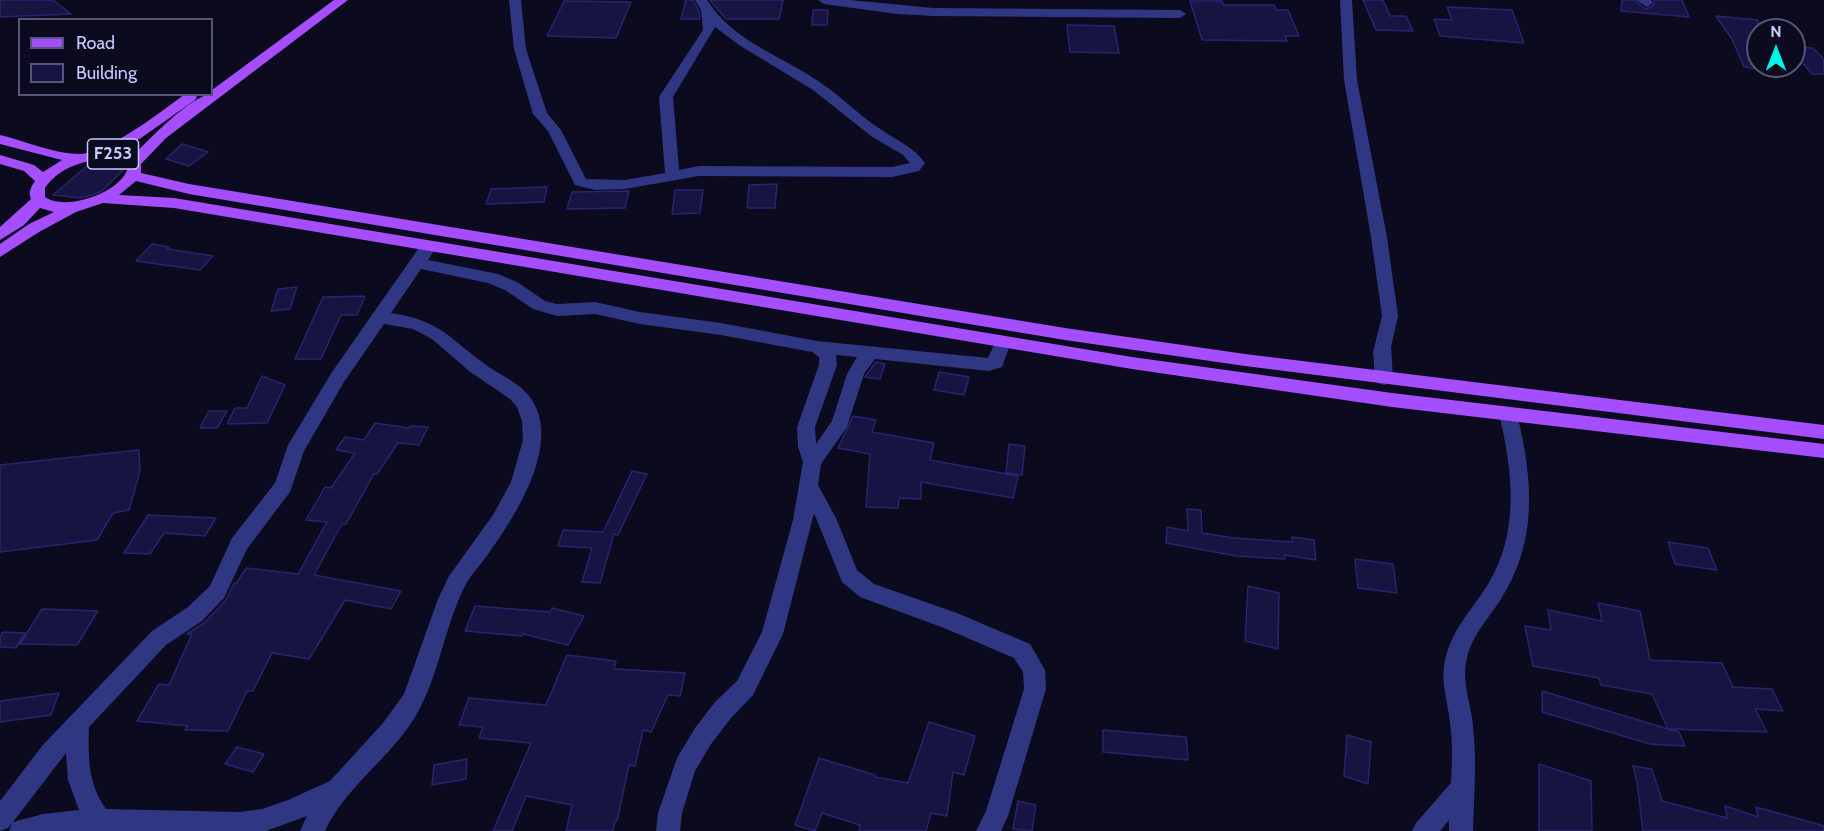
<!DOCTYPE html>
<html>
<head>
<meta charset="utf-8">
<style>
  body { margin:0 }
  #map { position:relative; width:1824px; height:831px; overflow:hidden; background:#0b0a1e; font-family:Cabin,sans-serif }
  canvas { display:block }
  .legend { position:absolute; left:18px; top:18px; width:195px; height:78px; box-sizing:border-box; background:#0b0a1e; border:2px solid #565678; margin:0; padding:8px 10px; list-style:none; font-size:18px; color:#c7c8ff }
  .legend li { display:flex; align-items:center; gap:12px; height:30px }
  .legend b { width:30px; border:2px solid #565678 }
  .north { position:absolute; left:1746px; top:18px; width:60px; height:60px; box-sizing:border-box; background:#0b0a1e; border:2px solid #565678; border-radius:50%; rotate:0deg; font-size:16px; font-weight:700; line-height:24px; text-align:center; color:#c7c8ff }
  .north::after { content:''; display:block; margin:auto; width:21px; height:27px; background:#00f2ea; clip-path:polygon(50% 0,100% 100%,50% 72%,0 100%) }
</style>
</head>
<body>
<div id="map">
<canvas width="1824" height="831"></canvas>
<ul class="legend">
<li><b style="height:8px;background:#a54eff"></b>Road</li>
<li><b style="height:16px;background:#171441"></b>Building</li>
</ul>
<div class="north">N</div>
</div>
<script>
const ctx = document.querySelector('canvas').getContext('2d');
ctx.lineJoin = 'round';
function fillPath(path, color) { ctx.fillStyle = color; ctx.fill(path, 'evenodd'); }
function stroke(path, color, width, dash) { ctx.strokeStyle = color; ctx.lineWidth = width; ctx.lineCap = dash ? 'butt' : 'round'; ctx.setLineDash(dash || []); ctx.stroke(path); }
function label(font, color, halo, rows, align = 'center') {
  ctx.font = font + ' Cabin,sans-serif'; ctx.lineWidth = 4.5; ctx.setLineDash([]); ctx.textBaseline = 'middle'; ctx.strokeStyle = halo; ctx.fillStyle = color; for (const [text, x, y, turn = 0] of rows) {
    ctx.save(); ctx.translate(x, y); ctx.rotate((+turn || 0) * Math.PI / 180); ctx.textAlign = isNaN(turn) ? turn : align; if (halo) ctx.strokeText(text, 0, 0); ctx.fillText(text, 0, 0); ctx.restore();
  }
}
const building = new Path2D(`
  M0,0H53L71,14L0,17Z
  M686,0H693L699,11L700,19H681Z
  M710,0H783L779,19H726Z
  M1363,0H1383L1390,16H1406L1413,31L1376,30Z
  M1622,0H1634L1646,9L1654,5V0H1682L1689,17L1621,11Z
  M564,1L631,2L616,38L547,36Z
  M1190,1H1222L1223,5H1274L1276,10H1288L1299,36H1285L1287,41L1202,40Z
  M1447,7L1512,10L1524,43L1440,36L1434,19L1452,20Z
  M813,10H828L827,25H812Z
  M1716,16L1758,20V69L1744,67L1732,39Z
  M1067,25L1114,26L1119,53L1070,52Z
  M1794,47L1813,48L1824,59V74H1812L1794,53Z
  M182,144L208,152L189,166L166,159Z
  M87,166L123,170L102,191L92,195L80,198L53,195Z
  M777,184L775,208H747L749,185Z
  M547,187L544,202L486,204L491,189Z
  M675,190H703L700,213L672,214Z
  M629,191L625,208L567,209L572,192Z
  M152,244L169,247L167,249L213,256L200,270L136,261Z
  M297,287L290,309L271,311L278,289Z
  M365,296L357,315H341L321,359H295L323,297Z
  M876,362L885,364L880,379L865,377Z
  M939,372L969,377L964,395L934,390Z
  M262,376L285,385L267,423L227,424L235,408H247Z
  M209,411H227L217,428H200Z
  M853,416L876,420L872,432L934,443L930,460L1018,476L1013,498L921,482V499L899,498L898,508L866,507L870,454L838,448Z
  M375,423L409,428L410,426L428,427L419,445L398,443L377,474H374L346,524H342L314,575L401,591L391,609L345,600L309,659L272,653L253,691H247L228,731L185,730L188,726L137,721L159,684L169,685L192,634H187L204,623L226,600L234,583L236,584L246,568L298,574L327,522L306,520L325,487L331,488L355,453L336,450L345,437L364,440Z
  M1009,444L1025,446L1022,475L1006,473Z
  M139,450L140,471L129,510L113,513L97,540L0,552V465Z
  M632,471L647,474L618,535L614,534L600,583L582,582L592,548L558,546L563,530L603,532Z
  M1187,509L1201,510L1202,533L1234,538L1293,542L1292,537L1314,540L1316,560L1285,555V559L1237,556L1166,543L1167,527L1188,531Z
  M148,515L216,518L205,536L164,533L150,554L124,553Z
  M1668,542L1708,548L1717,570L1675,564Z
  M1355,559L1393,564L1397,593L1358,588Z
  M1248,586L1279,593L1278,649L1245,641Z
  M1598,603L1640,611L1650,660L1722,663L1733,687L1772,689L1783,711L1755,709L1767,732L1668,729L1679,732L1685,746L1650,744L1542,712V691L1668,729L1652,694L1601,685L1599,678L1533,666L1525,626L1551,630L1548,610L1602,621Z
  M475,606L550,612L552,608L584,616L568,645L523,634L522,636L465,631Z
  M42,609L98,611L77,645L20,644Z
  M3,632L25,633L16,648L0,647V637Z
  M567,655L616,661L614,669L685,673L680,696L668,695L651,732L643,730L635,766L629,765L617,821H615L613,831H566L572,805L526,796L512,831H493L531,743L479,738L483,727L459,725L469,698L546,705Z
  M59,693L51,715L0,722V701Z
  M929,722L975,736L964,775L953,772L947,816L931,813L926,831H859L860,825L822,813L815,831L795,825L819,758L875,775V777L908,783Z
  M1103,730L1186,737L1188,760L1103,752Z
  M1347,735L1371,742L1368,784L1344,776Z
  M237,747L264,754L253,772L225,764Z
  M467,759L466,779L432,785L434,765Z
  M1539,764L1591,781L1592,831H1539Z
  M1633,766L1652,769L1662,801L1727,818L1725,806L1758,817L1756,807L1824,826V831H1643L1637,782Z
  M1018,801L1036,805L1032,831L1013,829Z`);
const minor = new Path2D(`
  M509,0H521L526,49L547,113L561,130L586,179L625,180L665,173L659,97L703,30L701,10L695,0H707C733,42 785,57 824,85C844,99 861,117 882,130C897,141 914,147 925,163L919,171L892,177L699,176L625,189L595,190L575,185L548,131L533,114L514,49ZM715,27L739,45L813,90L871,136L903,155L910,163L892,167L699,166L679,170L673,97Z
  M818,0H850L933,8L1180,10L1186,14L1180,18L933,16L897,14L824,4Z
  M1340,0H1352L1357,80L1387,237L1398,316L1391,347L1393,378L1390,383L1384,385L1378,383L1375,378L1373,352L1382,316L1371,237L1344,80Z
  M1636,0H1651L1653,3L1647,7Z
  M429,241L437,246L428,260L498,274L517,282L545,301L557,304L595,302L640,312L721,323L817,341L988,358L997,338L1003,336L1009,338L1011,342L1002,367L989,371L875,359L864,374L847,427L821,464L818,485L836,518L857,570L874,584L957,613L1030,644L1045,670L1046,689L1008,816L1001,831H976L986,811L1024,689L1023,672L1014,658L944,628L860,597L842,582L814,513L783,634L753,695L731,718L711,744L695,771L682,813L680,831H656L658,813L677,758L695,728L715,702L737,681L762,632L793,520L803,462L798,447L797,427L819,365V357L812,352L721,335L640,324L595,314L557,316L533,309L505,290L488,283L421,269L391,313C443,321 449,339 489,367C502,376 519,383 529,396C564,441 516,515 489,553C480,566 469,576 463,590C442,634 438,684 410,725C384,762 344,790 325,831H300L307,816L266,831H9L12,823L8,828L0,831V801L42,746L152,631L188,607L210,586L232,538L275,483L288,445L332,372L423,242ZM384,324L413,329L432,339L469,371L510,399L517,407L522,421L523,440L511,482L493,515L449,576L438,599L404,694L383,723L330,781L288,800L262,809L239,812L106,809C88,784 88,757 89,727L166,645L202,621L224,598L247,549L290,492L304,451L344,382ZM836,355L857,357L847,374L832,421L816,444L815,427L837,365ZM66,753L68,780L79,810L43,814L13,822Z
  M1508,407L1514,409L1517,414C1533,479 1538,541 1501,599C1489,618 1472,635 1467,658C1461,681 1471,703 1473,726C1477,761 1474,796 1473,831H1449V820L1440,831H1412L1416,823L1451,783C1452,763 1453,743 1450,723C1448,701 1439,679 1446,656C1453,629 1472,609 1487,586C1520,533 1513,472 1499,414L1502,409Z`);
const major = new Path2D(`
  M334,0H348L166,138L141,164V173L189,184L1065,328L1245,354L1824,425V439L1245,366L1065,340L189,194L136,181L119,195L174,198L1132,357L1392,393L1824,444V458L1392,407L1132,369L174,208L103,203L76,212L39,232L0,257V244L29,224L54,212L40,208L24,225L0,240V227L31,199C28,192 31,187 35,181L24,171L0,164V155L34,165L43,172L62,160L0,144V135C26,141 53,154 81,154C108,153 162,111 185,94H195L197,97L195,100L141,138L116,151L133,156C147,141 193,94 212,94V90ZM111,158L124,162L128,167C123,192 66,212 45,197V188C60,166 86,160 111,158Z`);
const shields = [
  [113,154,51]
];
const shieldNames = [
  ["F253",113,154]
];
fillPath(building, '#171441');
stroke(building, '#29246f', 1.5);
fillPath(minor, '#303782');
fillPath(major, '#a54eff');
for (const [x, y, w] of shields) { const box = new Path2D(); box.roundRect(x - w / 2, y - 15, w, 30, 4.5); ctx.fillStyle = '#0b0a1e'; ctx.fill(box); stroke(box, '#c7c8ff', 1.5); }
label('bold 18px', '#c7c8ff', null, shieldNames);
</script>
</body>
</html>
